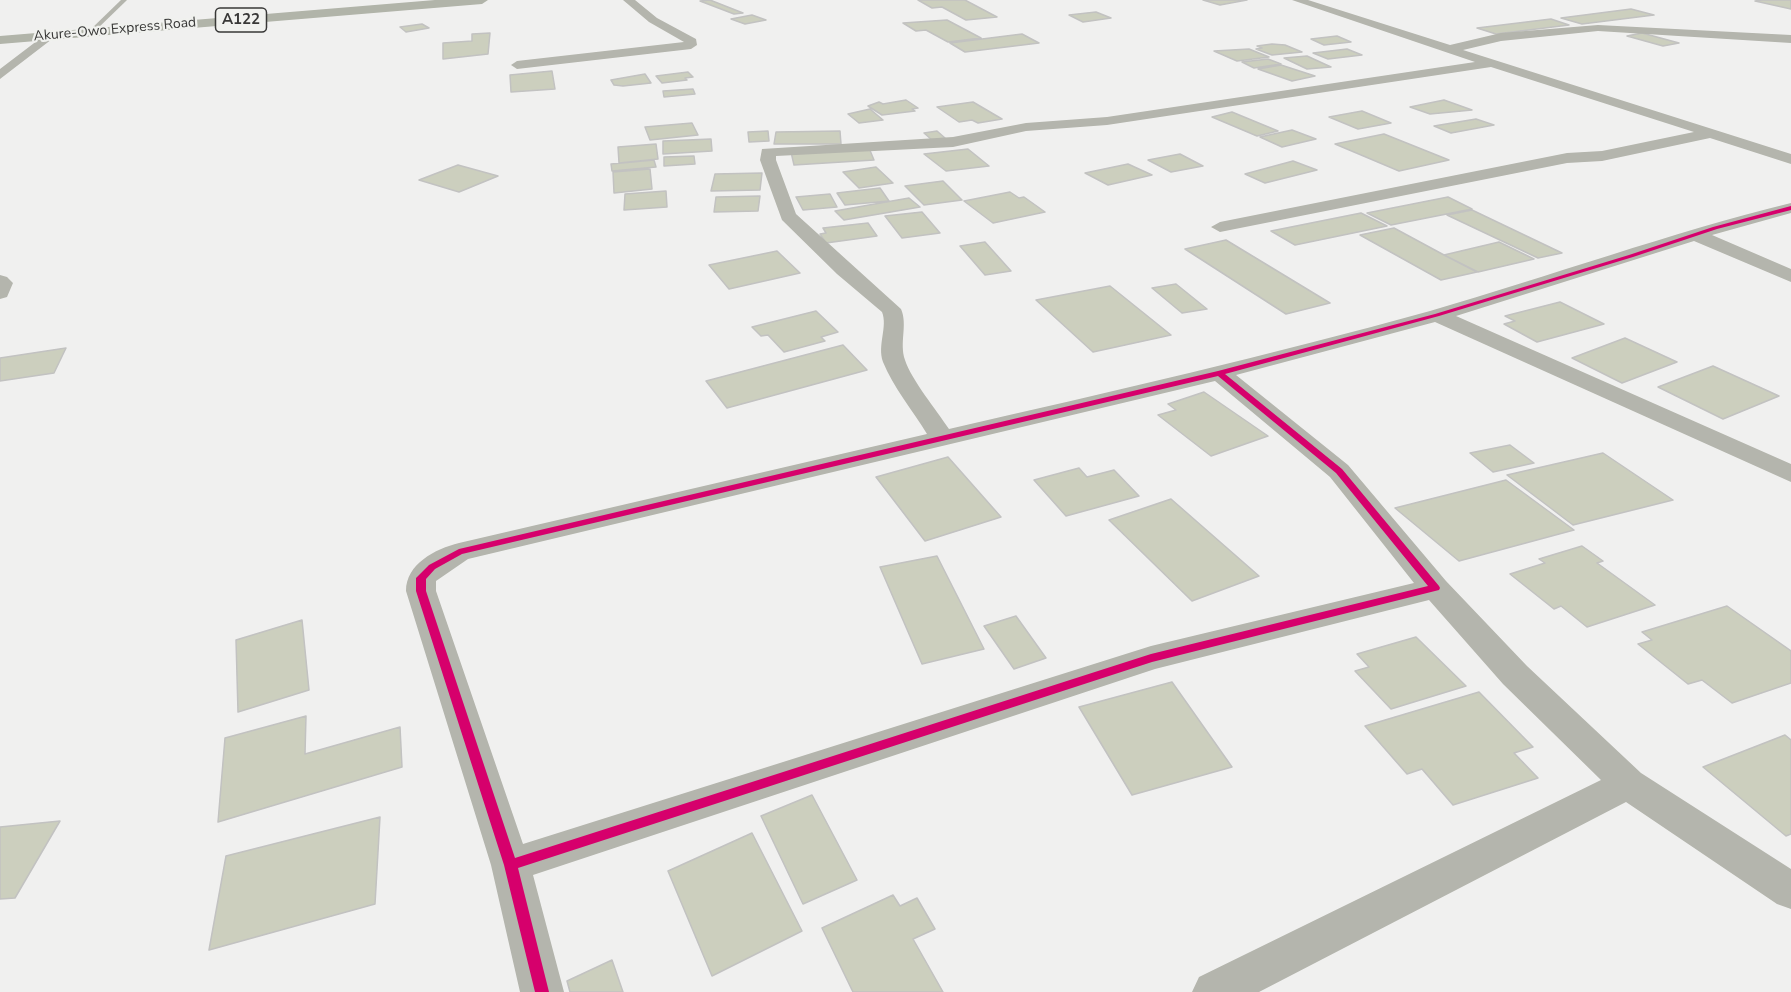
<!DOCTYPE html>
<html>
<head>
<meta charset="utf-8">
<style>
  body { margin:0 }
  canvas { display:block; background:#f0f0ef }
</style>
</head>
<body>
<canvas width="1791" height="992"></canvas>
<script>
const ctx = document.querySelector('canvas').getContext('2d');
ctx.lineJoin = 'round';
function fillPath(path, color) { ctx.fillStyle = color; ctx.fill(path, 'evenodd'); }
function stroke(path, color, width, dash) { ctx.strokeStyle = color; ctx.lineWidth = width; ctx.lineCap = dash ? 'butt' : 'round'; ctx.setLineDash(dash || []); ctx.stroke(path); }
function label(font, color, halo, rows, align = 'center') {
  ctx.font = font + ' "Nunito Sans",sans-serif'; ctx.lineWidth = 4.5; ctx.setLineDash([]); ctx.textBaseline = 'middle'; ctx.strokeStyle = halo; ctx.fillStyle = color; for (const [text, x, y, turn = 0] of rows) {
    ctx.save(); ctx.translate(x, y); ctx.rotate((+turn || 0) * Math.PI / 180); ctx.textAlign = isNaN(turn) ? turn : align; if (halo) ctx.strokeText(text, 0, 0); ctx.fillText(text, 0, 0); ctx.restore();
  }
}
const building = new Path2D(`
  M710,0L743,13L734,14L700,1Z
  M918,0H965L997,17L966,20L942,7L932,8Z
  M1203,0H1247L1220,5Z
  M1762,0H1791V9L1755,1Z
  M1631,9L1654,15L1582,24L1561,18Z
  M1096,12L1111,18L1083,22L1069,15Z
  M752,15L766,20L745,24L731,19Z
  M1551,19L1569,25L1496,34L1477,28Z
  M947,20L981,38L948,42L926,30L916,31L903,23Z
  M422,24L429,28L406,32L400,27Z
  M490,33L488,54L443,59V43L472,41V34Z
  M1642,33L1679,43L1663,46L1627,36Z
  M1022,34L1039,43L965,52L950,43Z
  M1337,36L1351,42L1324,45L1311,39Z
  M1272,44L1285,45L1302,52L1272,55L1256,49L1262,48L1257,46Z
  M1249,49L1269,57L1237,61L1214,51Z
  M1347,49L1362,55L1328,59L1313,53Z
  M1307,56L1331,67L1307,69L1284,58Z
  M1268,59L1281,64L1254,68L1242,62Z
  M1281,65L1315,76L1292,81L1258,69Z
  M552,71L555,89L511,92L510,75Z
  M688,72L693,77L685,78L687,80L662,83L656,76Z
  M645,74L651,83L623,86L614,85L611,80Z
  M693,89L695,94L664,97L663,91Z
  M906,100L918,108L912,109L915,111L882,115L868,106L879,102L883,104Z
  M1444,100L1472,110L1430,114L1410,107Z
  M973,102L1002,119L978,123L972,120L959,122L937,107Z
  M870,109L883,120L859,123L848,114Z
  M1362,111L1391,123L1358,129L1329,117Z
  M1232,112L1278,131L1257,136L1212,117Z
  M1476,119L1494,125L1451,133L1434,126Z
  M692,123L698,135L650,140L645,127Z
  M1292,130L1316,139L1282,147L1260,137Z
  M768,131L769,141L749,142L748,132Z
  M840,131L841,144H774L776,132Z
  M937,131L945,138L932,140L924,133Z
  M1384,134L1449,160L1399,171L1335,144Z
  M711,139L712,151L663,154V141Z
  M656,144L658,159L619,163L618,147Z
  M869,148L874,160L794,165L791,152Z
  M968,149L989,166L946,171L924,154Z
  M1180,154L1203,166L1171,172L1148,160Z
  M694,156L695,164L664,166V157Z
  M654,160L656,167L612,171L611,164Z
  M1293,161L1317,170L1265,183L1245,174Z
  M1128,164L1152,175L1108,185L1085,173Z
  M458,165L498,176L459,192L419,180Z
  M876,167L893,183L859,188L843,172Z
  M650,169L652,189L614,193L613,172Z
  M762,173L760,190L711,191L715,174Z
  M943,181L962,200L924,205L905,186Z
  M880,188L889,201L845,205L837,193Z
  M666,191L667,207L624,210L625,194Z
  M1010,192L1019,198L1024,197L1045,212L993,223L964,201Z
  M830,194L837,207L803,210L796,197Z
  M760,196L758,211L714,212L716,197Z
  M1448,197L1472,209L1391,225L1367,213Z
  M909,198L920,207L844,220L835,211Z
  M1472,210L1562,253L1538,258L1447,215Z
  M922,212L940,233L902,238L885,216Z
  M1361,213L1387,226L1295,245L1271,231Z
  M868,223L877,236L826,243L820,234L826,233L823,228Z
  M1394,228L1444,255L1477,272L1441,280L1360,235Z
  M1226,240L1330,303L1286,314L1185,249Z
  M985,242L1011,271L985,275L960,246Z
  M1499,242L1534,259L1478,272L1444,255Z
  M777,251L800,273L729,289L709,265Z
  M1176,284L1207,309L1182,313L1152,288Z
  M1110,286L1171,335L1093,352L1036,300Z
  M1560,302L1604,324L1537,342L1504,324L1515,321L1505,316Z
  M816,311L838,332L821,337L825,341L784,352L768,335L761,336L752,327Z
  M1625,338L1677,362L1622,383L1572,358Z
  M843,345L867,370L727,408L706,381Z
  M66,348L54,373L0,381V358Z
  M1713,366L1779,396L1723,419L1658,387Z
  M1204,392L1268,436L1211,456L1158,415L1176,410L1168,404Z
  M1510,445L1534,463L1493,472L1470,453Z
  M1603,453L1673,500L1573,525L1507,475Z
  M948,457L1001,517L925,541L876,477Z
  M1079,468L1087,477L1114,470L1139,496L1066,516L1034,480Z
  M1506,480L1574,530L1459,561L1395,508Z
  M1171,499L1259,576L1192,601L1109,520Z
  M1582,546L1603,561L1597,563L1655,605L1587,627L1561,606L1554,609L1510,574L1545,563L1539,559Z
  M937,556L984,649L922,664L880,567Z
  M1727,606L1791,651V683L1732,703L1702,680L1688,684L1638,644L1652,640L1642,632Z
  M1016,616L1046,658L1014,669L984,626Z
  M302,620L309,690L238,712L236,640Z
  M1416,637L1466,686L1391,709L1355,671L1369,667L1357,654Z
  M1172,682L1232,767L1132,795L1079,707Z
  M1479,692L1533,747L1514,753L1538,778L1453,805L1422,769L1407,774L1365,726Z
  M306,716L305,754L400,727L402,767L218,822L225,738Z
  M1785,735L1791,740V834L1786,836L1703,767Z
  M812,795L857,880L803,904L761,816Z
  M380,817L375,904L209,950L226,856Z
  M60,821L15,898L0,899V827Z
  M752,833L802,931L712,976L668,871Z
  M893,895L900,906L917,898L935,929L913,939L943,992H853L822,928Z
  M612,960L623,992H570L567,981Z`);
const lane = new Path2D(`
  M121,0H127L93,33H89V31Z`);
const street = new Path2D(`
  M623,0H635L657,18L696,39L697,45L691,49L517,69L511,65L517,61L684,42L649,22Z
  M1292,0H1308L1450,45L1501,33L1598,25L1791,35V43L1598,31L1501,41L1463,50L1791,154V164L1710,138L1602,161L1567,163L1220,232L1211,227L1220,222L1567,153L1602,151L1694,132L1491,67L1107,125L1026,131L953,147L776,156V160L796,214L901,309C908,325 899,343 905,360C911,379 937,411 949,429C1110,392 1271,355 1430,311C1551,276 1669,233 1791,203V213L1712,235L1791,269V282L1694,241L1456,316L1791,464V482L1435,322L1236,375L1348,465L1446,581L1527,666L1641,773L1791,869V909L1777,904L1626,802L1259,992H1192L1199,977L1601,780L1503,684L1429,600L1155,669L533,875L564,992H520L491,865L406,591C406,564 435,549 459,543L927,434C913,411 893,387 883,362C877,345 888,327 882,312L837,274L782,220L760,160L762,149L953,137L1026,123L1107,117L1475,62ZM1215,381L1330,477L1414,583L1151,646L523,844L436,591V581L468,559Z
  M46,34L56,36L0,79V69Z
  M0,275L7,277L13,283L7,297L0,299Z`);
const highway = new Path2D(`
  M435,0H488L482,4L0,44V36Z`);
const cycleway = new Path2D(`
  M1791,206V210L1717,229L1633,257L1439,316L1225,374L1342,469L1439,586L1440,588L1439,590L1152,662L518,868L549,992H535L504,865L416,591V578L429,565L459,549L1218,371L1435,314L1629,255L1713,227ZM1218,376L1336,473L1428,586L1151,654L515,858L426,591V579L435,569L462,554Z`);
const farStreetnames = [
  ["Akure-Owo Express Road",115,30,-5]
];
const shields = [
  [241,20,51]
];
const shieldNames = [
  ["A122",241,20]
];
fillPath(building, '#cccfbe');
stroke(building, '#c2c2c1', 1.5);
fillPath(lane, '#b4b5ad');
fillPath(street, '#b4b5ad');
fillPath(highway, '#b1b4a9');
fillPath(cycleway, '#d6006c');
label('14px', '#383837', '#f0f1ee', farStreetnames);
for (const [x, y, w] of shields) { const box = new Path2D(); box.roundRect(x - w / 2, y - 12, w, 24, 4.5); ctx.fillStyle = '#f0f1ee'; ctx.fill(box); stroke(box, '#383837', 1.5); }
label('bold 15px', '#383837', null, shieldNames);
</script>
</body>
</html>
